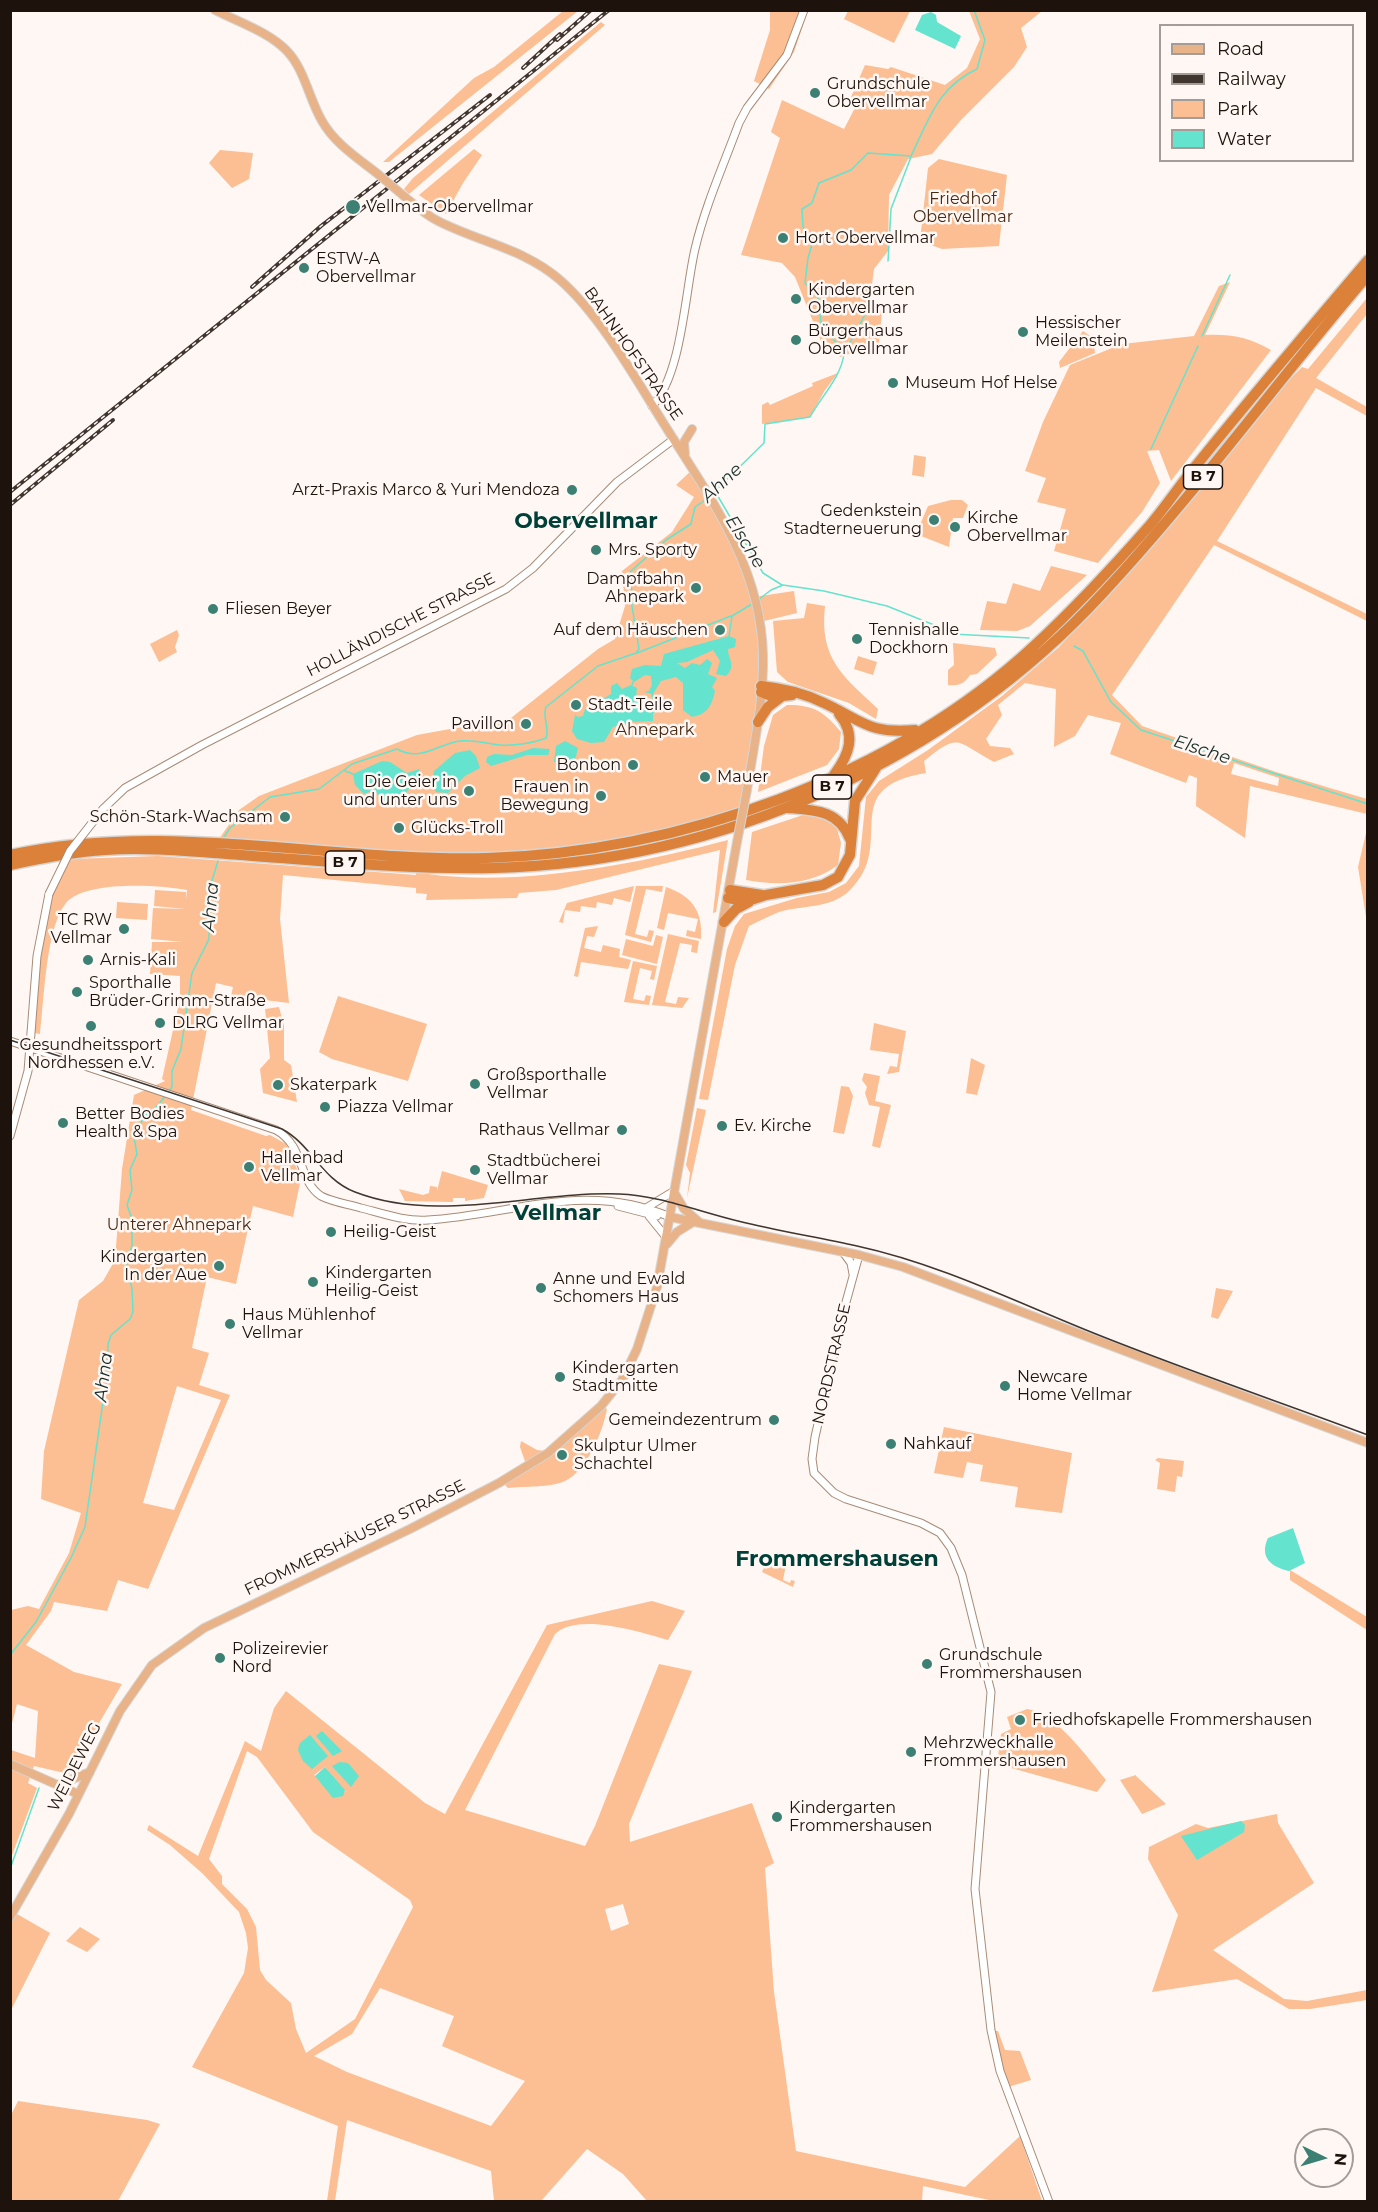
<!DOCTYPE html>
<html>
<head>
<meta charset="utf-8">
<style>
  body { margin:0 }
  #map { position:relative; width:1378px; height:2212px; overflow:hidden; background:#fef7f3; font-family:Montserrat,sans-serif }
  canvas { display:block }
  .frame { position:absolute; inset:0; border:12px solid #1e130c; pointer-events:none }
  .legend { position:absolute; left:1159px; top:24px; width:195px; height:138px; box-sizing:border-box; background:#fef7f3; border:2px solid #a49c97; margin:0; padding:8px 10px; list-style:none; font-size:18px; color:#1e130c }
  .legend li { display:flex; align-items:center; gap:12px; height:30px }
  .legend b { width:30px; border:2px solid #a49c97 }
  .north { position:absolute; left:1294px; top:2128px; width:60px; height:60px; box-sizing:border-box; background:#fef7f3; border:2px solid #a49c97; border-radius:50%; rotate:95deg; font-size:16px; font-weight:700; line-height:24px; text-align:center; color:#1e130c }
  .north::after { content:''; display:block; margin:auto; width:21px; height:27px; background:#3c8074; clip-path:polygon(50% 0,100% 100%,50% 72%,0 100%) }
</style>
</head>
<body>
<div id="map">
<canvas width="1378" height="2212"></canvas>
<div class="frame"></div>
<ul class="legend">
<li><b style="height:8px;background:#e9b389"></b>Road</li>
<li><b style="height:8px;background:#40352f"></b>Railway</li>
<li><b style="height:16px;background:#fcbe93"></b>Park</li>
<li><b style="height:16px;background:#64e3ce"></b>Water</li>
</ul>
<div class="north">N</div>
</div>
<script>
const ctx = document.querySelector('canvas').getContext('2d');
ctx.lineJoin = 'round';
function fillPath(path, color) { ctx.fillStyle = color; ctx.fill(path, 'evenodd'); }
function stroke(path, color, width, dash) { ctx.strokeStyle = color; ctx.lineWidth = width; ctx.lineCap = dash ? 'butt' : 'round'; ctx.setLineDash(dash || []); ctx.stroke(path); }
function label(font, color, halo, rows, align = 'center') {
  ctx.font = font + ' Montserrat,sans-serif'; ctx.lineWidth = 5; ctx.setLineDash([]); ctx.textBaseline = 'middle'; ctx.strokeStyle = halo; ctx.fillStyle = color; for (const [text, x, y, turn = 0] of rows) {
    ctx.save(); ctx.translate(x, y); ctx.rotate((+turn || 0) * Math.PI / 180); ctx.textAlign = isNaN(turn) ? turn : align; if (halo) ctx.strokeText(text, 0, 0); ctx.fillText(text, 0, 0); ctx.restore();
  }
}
const green = new Path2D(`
  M563,11H578L389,162H383L474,78L494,67Z
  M770,11H808L794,52L769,89L754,81L770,30Z
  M848,11V10L910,11L894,43L844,19Z
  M969,11H1042L1021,28L1027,47L1014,67L961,120L932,154L908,159L889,195L888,251L874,269L870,300L882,312L879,343L840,357L831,347L825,351L795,277L782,263L741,255L780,138L771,132L782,100L844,129L858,102L851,97L865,65L888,69L891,67L945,85L967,68L980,39Z
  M601,22L605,25L409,194L404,189L413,178Z
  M474,149L482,155L463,183L446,214L419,195Z
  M220,150L253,153L249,179L232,188L209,163Z
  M939,159L1007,175L999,246L942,249L920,241L928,168Z
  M1230,282L1205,335C1231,334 1248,337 1271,350L1171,481L1159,450L1147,451L1160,483L1142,512L1098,563L1054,551L1066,509L1037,502L1046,478L1025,471L1043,422L1070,365L1122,344L1194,336L1219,286Z
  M1367,298V314L1316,378L1367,407V416L1316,388L1217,541L1367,614V621L1214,545L1112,695L1142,726L1276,772L1367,799V814L1250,786L1245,838L1196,806L1197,778L1189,775L1186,783L1110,754L1121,723L1088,715L1075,736L1054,747L1056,689L1025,683L998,705L1002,715L986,739L990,746L1010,748L1014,754L994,762C955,741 960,732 924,761L926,773C834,788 899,844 849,891C830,909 802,905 779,912C769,916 759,921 749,926L735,965L708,1100L699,1099L727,949L735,926L744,914L797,898L829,892L846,883L859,866L866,797L879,781L928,750L1002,696L1059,647L1171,525L1289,380L1302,367L1308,369ZM1234,763L1279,778L1278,786L1231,774Z
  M1083,331L1093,338L1095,353L1060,368L1059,362Z
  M838,373L825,390L810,417L762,424V405L768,402L770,405L813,386L812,383Z
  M914,455L926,457L924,477L912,475Z
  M694,468L707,490L754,597L794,591L797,613L760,622L763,652L744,806C702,819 659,832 616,841C555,853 490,854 428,853V874C520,887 638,864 728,840L716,912L713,913L720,850L556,890L519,893L517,898L426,900L427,894L416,893V888L283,875L280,919L289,1003L231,996L233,987L216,983L191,1110L266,1136L270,1135L286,1144L301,1178L293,1217L253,1206L236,1284L207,1277L192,1348L209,1353L199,1385L230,1395L148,1589L118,1580L107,1611L54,1602L51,1611L26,1645L74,1672L122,1684L69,1774L34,1766L28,1783L37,1788L11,1858V1750L35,1758L38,1711L17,1704L11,1727V1610L28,1606L39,1609L69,1553L81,1513L41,1499L44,1451L79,1300L103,1281L115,1260L122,1169L134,1095L165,1081L162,1079L180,999V976L150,974L152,942H183L151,939L153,908L186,909L154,906L155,890L186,892V900L187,890C160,885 85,880 66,903C46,927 44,1001 40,1034L34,1033L38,965L52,893L71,859L158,856L416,875L417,853L219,839L239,810L259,796L417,735L511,718L598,649L615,639L625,606L622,571L672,532L694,497L676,485ZM177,1386L221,1400L174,1510L143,1503Z
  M951,500H962L968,505L963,518H953L949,547L916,534L928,506Z
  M1051,566L1087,575L1030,626L1017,631L980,630L987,601L1006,604L1013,583L1040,591Z
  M807,603L825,606C819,659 843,676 878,709L876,719L849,703L788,682L777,672L773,621L804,618Z
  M177,630L179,635L175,647L177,652L159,662L150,644Z
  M953,643L995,648L997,655L977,674L970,675C964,684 959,686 948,685V670L954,665Z
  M858,656L877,662L873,675L854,669Z
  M787,705C815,705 824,712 841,732L839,749L827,765L758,792L764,746L773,715Z
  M803,815L820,817L836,825L841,843L838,865C812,885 777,886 746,880L752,832Z
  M1367,829H1368L1367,923L1358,867Z
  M634,886L630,902L614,898L612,905L597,902L596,908L581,906L580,912L565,910L563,923L559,922L567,903Z
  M636,886H663L662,892L646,889L635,934L647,937L649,930L654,931L651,942L625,935Z
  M666,887C692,896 703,911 701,939L686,936L687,930L695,932L698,919L668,913L664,930L657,928Z
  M117,902L148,904L147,920L116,918Z
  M598,926L594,937L587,936L584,948L601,952L603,945L620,949L619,957L631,960L628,969L581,962L578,977L574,976L585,928Z
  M668,934L699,941L697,953L691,952L692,945L680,943L665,1002L676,1004L678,997L689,998L682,1008L652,1005Z
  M656,935L663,937L657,964L622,955L626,939L653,946Z
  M633,961L657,966L654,980L650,979L652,971L640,968L633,999L644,1001L646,995L651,996L649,1005L624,1002Z
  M338,996L427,1024L408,1081L332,1059L319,1052Z
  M279,1007L284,1026V1060L291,1065L297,1102L263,1093L260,1069L270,1058L265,1009Z
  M874,1023L906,1031L899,1072L887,1074L890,1066L897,1067L899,1054L870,1050Z
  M971,1058L985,1065L977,1095L966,1093Z
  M864,1073L880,1076L875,1101L891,1105L880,1148L872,1146L880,1107L869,1105L865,1093L867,1087L862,1080Z
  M841,1086L849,1087L853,1096L844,1134L833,1132Z
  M697,1108L706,1110L687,1198L690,1173L686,1165Z
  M442,1171L488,1185L484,1198L465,1201V1198H453V1202L405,1201L399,1189L423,1195L429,1193L430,1186L437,1187V1191Z
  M1216,1288L1233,1291L1218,1319L1211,1317Z
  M599,1403L607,1409C603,1431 587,1471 565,1481C550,1488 524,1486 508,1488L500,1480L526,1464L520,1447L521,1441L537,1450L545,1451Z
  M944,1427L1072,1453L1062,1513L1015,1507L1018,1487L980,1481L983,1465L967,1462L963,1478L934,1473Z
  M1158,1458L1184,1461L1182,1477L1177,1476L1175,1492L1157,1489L1160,1463L1155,1460Z
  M769,1556L787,1560L783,1580L790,1583L791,1580L795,1581L793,1587L762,1572Z
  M1290,1570L1367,1617V1630L1290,1580Z
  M652,1601L685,1611L668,1640C640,1632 578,1612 555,1634L465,1810L585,1846L595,1826L659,1664L692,1671L629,1824L630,1842L752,1803L774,1863L765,1868L774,1992L796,2151L965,2187L1020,2136L1042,2201H994L923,2186L922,2201H647L623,2174L587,2149L541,2201H494L491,2171L347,2120L335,2201H327L338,2126L192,2067L244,1973L248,1948L246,1933L239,1912L202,1873L170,1845L147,1830L149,1825L198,1856L245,1741L261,1751L274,1708L286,1691L425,1803L445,1814L547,1625ZM247,1751L257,1757L313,1832L410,1900L413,1907L355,2019L306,2053L296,2029L291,2003L266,1980L260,1970L256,1927L247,1909L222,1884V1876L209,1859ZM325,1767L346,1792L314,1775ZM623,1904L629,1924L611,1931L605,1909ZM380,1988L454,2016L442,2046L525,2081L491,2126L347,2072L314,2056L352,2034Z
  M1027,1709C1057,1714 1087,1757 1106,1780L1097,1792L997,1764L1001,1734L1011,1729L1007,1717Z
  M1136,1775V1776L1166,1804L1142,1814L1120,1780Z
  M1277,1814L1278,1823L1314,1883L1213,1950L1284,1999L1307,2001L1367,1990V2000L1310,2009H1289L1237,1979L1152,1992L1178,1915L1148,1859L1149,1847L1196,1824L1208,1828Z
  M10,1910L50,1933L11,2010H10Z
  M80,1927L100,1939L87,1952L66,1941Z
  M994,2031H998L1005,2050L1020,2051L1031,2080L1008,2087Z
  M18,2101L147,2120L160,2124L118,2201H11V2115Z`);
const water = new Path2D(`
  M931,12L936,15L937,22L961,36L955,49L915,30L922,15Z
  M729,636L736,639L735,647L728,649C728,660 737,665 726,676L716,674L720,661L713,650L687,662L677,663L685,668L692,663L700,665L707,659L712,663L708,674L717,678L712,687L715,691C712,705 708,714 692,717L683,710V683L676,677L661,681L653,694L644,692L649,691L652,685L651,676L645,675L634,682L630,678L632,669L645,665L661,666L664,654Z
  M617,683L622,689L631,685L637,688C635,695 638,706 646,709L652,702L660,701L659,711L653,713V721L631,722L613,727L604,742L591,743L577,739L572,731L575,715L578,717L583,716L585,709L592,710L597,703L611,694V686Z
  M565,741L578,748L575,760L568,765L554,762L556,746Z
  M533,748L550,749L548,755H527L491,766L486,762L487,757L494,754L512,755Z
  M470,750L476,756L480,768L465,776L448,793L436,792L432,786L434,771L455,753Z
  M382,761L390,762L407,773L419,769L421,780C403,784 414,801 384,801L374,790L364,794L355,785L353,774Z
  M1293,1528L1305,1563L1289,1571C1271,1567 1259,1557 1268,1538Z
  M322,1731L342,1751L333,1756L316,1736Z
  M310,1735L328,1756L312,1769L303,1761L298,1750L300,1743Z
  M340,1762L348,1763L359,1776L351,1787L332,1766Z
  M325,1767L345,1790L343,1796L333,1798L315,1776Z
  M1241,1821L1245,1825L1244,1832L1197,1860L1181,1836Z`);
const stream = new Path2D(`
  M888,261L891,209L911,157
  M1202,336L1230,275
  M844,354L870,305
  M1151,449L1198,346
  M716,493L763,573L782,585
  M711,495L764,443L765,424L810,417C821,397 841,377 844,354L821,322L818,297L805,283L808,258L813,241L803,227L802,209L812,203L819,183L851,170L868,153L911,156C929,119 938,87 977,69L985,40L974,10
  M758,600L771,590L783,585L824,591L887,606L944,629
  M952,634L1029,638
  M729,636L732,616L752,604
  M1074,646L1083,651L1111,702L1141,730L1368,804
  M637,653L731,616
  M632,685L633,682
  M652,694L654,701
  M345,771L353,774
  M224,837L230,828L270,797L319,789L352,764L397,749C421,762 436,745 459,741C474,739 486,744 500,745C514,746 534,743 546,738C550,727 542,718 546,707L598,666L636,653L639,649L632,606L631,571L666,540L691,524L695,507L708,498
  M169,1091L172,1087V1071L181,1049L192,973L209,939L210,887L218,861
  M10,1655L36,1622L71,1558L85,1527L107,1374L108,1344L111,1335L130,1319L133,1312L132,1289L127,1265L132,1245V1219L127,1205L132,1190L130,1170L137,1154L134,1137L145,1115L154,1110L166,1095
  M10,1869L39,1788`);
const minor = new Path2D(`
  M652,406C682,376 685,291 695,249C705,206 724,164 739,123L747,108L787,55L804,10
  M103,809L125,788L202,745L506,589L533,568L617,482L674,439
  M10,1041L276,1130C305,1146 298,1181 321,1196C332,1202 348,1204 361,1208C381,1213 406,1222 428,1220C512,1215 585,1180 670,1217
  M10,1136L28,1071L37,956L49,894
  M618,1206L657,1216
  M646,1208L674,1191
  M649,1216L666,1237
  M843,1252L851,1263L853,1274
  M859,1255L843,1313L815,1437L812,1459L814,1473L834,1493L846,1499L921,1523L940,1533L951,1548L962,1575L991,1692L975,1889L991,2030L1000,2071L1049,2202`);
const major = new Path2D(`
  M215,10C238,22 269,32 287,51C305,70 309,99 322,121C335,144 359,159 379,175
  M405,197C416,206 426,215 438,221C479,242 525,249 560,280C598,313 633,374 659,416C705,491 761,562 763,655C764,700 754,745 747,790
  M685,454L684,442L692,429
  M674,1192L684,1209L698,1221
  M670,1217L859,1255L903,1267L1368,1443
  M667,1244L677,1232L693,1222
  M10,1764L78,1794
  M58,1785L90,1772
  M10,1917L69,1814L120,1711L152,1665L204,1628L410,1529L499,1483L548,1453L601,1406L622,1380L637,1349L657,1287L737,842`);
const highway = new Path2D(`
  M761,686C781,688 806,694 824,703C863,721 868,734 915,730
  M761,692L773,697L792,695
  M758,722L768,707L781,697
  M834,775C849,755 857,735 839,714
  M788,808C814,810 839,810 850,839
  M10,855C168,820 328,862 487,858C678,853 893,777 1034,646C1075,608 1113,567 1150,525C1167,505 1182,482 1199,462C1254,394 1311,327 1368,260
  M10,865C42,858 73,852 105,850C149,847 195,852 240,855C324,861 409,870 494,868C721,862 949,760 1103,593C1197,492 1278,380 1368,275
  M730,890L762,895
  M728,898L745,902L766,895L823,885L838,877L850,855L855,801L876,768
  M724,922L736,909L749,902`);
const tram = new Path2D(`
  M10,1040L282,1129C312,1145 321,1179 355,1192C437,1224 533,1191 619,1194C658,1195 700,1212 738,1221C777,1231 817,1237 857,1246C940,1264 1018,1303 1096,1334C1186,1370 1277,1401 1368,1435`);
const rail = new Path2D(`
  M557,40L591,10
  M523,68L560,34
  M252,287L321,226L490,95
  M10,492L609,10
  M10,505L113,420`);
const minorBridge = new Path2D(`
  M49,894L70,851L103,809`);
const majorBridge = new Path2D(`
  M379,175L405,197
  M737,842L747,790`);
const markers = [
  [815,93,6,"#3c8074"],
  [353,207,8,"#3c8074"],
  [783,238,6,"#3c8074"],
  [304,268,6,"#3c8074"],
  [796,299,6,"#3c8074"],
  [1023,332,6,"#3c8074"],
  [796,340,6,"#3c8074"],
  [893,383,6,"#3c8074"],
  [572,490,6,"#3c8074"],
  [934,520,6,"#3c8074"],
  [955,527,6,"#3c8074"],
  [596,550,6,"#3c8074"],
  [696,588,6,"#3c8074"],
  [213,609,6,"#3c8074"],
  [720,630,6,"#3c8074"],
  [857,639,6,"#3c8074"],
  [576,705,6,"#3c8074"],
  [526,724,6,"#3c8074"],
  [633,765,6,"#3c8074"],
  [705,777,6,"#3c8074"],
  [469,791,6,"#3c8074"],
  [601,796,6,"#3c8074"],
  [285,817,6,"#3c8074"],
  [399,828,6,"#3c8074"],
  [124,929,6,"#3c8074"],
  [88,960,6,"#3c8074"],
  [77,992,6,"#3c8074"],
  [160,1023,6,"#3c8074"],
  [91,1026,6,"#3c8074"],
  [475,1084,6,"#3c8074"],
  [278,1085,6,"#3c8074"],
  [325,1107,6,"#3c8074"],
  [63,1123,6,"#3c8074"],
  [722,1126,6,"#3c8074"],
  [622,1130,6,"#3c8074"],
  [249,1167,6,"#3c8074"],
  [475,1170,6,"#3c8074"],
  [331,1232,6,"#3c8074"],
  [219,1266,6,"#3c8074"],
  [313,1282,6,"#3c8074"],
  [541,1288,6,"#3c8074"],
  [230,1324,6,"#3c8074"],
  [560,1377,6,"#3c8074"],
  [1005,1386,6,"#3c8074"],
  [774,1420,6,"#3c8074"],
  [891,1444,6,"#3c8074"],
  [562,1455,6,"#3c8074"],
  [220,1658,6,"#3c8074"],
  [927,1664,6,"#3c8074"],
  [1020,1720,6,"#3c8074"],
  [911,1752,6,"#3c8074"],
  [777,1817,6,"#3c8074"]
];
const shields = [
  [1203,477,39],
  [832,787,39],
  [345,863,39]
];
const shieldNames = [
  ["B 7",1203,477],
  ["B 7",832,787],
  ["B 7",345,863]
];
const poiNames = [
  ["Grundschule",827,84],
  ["Obervellmar",827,102],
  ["Vellmar-Obervellmar",366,207],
  ["Hort Obervellmar",795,238],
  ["ESTW-A",316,259],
  ["Obervellmar",316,277],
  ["Kindergarten",808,290],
  ["Obervellmar",808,308],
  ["Hessischer",1035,323],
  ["Meilenstein",1035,341],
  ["Bürgerhaus",808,331],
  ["Obervellmar",808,349],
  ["Museum Hof Helse",905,383],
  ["Arzt-Praxis Marco & Yuri Mendoza",560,490,"right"],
  ["Gedenkstein",922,511,"right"],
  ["Stadterneuerung",922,529,"right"],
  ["Kirche",967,518],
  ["Obervellmar",967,536],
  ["Mrs. Sporty",608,550],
  ["Dampfbahn",684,579,"right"],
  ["Ahnepark",684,597,"right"],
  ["Fliesen Beyer",225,609],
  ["Auf dem Häuschen",708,630,"right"],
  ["Tennishalle",869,630],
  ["Dockhorn",869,648],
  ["Stadt-Teile",588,705],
  ["Pavillon",514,724,"right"],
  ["Bonbon",621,765,"right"],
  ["Mauer",717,777],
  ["Die Geier in",457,782,"right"],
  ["und unter uns",457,800,"right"],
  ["Frauen in",589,787,"right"],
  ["Bewegung",589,805,"right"],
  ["Schön-Stark-Wachsam",273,817,"right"],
  ["Glücks-Troll",411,828],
  ["TC RW",112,920,"right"],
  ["Vellmar",112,938,"right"],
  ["Arnis-Kali",100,960],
  ["Sporthalle",89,983],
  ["Brüder-Grimm-Straße",89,1001],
  ["DLRG Vellmar",172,1023],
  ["Gesundheitssport",91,1045,"center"],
  ["Nordhessen e.V.",91,1063,"center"],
  ["Großsporthalle",487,1075],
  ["Vellmar",487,1093],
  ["Skaterpark",290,1085],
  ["Piazza Vellmar",337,1107],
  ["Better Bodies",75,1114],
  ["Health & Spa",75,1132],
  ["Ev. Kirche",734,1126],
  ["Rathaus Vellmar",610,1130,"right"],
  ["Hallenbad",261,1158],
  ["Vellmar",261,1176],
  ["Stadtbücherei",487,1161],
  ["Vellmar",487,1179],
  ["Heilig-Geist",343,1232],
  ["Kindergarten",207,1257,"right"],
  ["In der Aue",207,1275,"right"],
  ["Kindergarten",325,1273],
  ["Heilig-Geist",325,1291],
  ["Anne und Ewald",553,1279],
  ["Schomers Haus",553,1297],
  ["Haus Mühlenhof",242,1315],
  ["Vellmar",242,1333],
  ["Kindergarten",572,1368],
  ["Stadtmitte",572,1386],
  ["Newcare",1017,1377],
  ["Home Vellmar",1017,1395],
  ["Gemeindezentrum",762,1420,"right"],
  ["Nahkauf",903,1444],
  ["Skulptur Ulmer",574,1446],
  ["Schachtel",574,1464],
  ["Polizeirevier",232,1649],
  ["Nord",232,1667],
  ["Grundschule",939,1655],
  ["Frommershausen",939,1673],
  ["Friedhofskapelle Frommershausen",1032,1720],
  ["Mehrzweckhalle",923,1743],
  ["Frommershausen",923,1761],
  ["Kindergarten",789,1808],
  ["Frommershausen",789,1826]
];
const parkNames = [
  ["Friedhof",963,199],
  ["Obervellmar",963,217],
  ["Ahnepark",655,730],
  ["Unterer Ahnepark",179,1225]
];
const streetNames = [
  ["BAHNHOFSTRASSE",633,354,55],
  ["HOLLÄNDISCHE STRASSE",401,625,-27],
  ["NORDSTRASSE",832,1364,-77],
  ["FROMMERSHÄUSER STRASSE",355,1538,-26],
  ["WEIDEWEG",75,1767,-63]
];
const waterNames = [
  ["Ahne",722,483,-43],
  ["Elsche",745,542,58],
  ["Elsche",1202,750,18],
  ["Ahna",211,907,-85],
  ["Ahna",104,1377,-83]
];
const districtNames = [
  ["Obervellmar",586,522],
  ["Vellmar",557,1214],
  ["Frommershausen",837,1560]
];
fillPath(green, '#fcbe93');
fillPath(water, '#64e3ce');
stroke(stream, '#64e3ce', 1.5);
stroke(minor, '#a88b77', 9);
stroke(major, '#d6d5d3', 10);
stroke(highway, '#d6d5d3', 13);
stroke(minor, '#fff', 7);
stroke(major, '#e9b389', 8);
stroke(highway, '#db813a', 10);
stroke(tram, '#40352f', 1.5);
stroke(rail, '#40352f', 4);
stroke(rail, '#fef7f3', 1.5, [4.5]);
stroke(minorBridge, '#a88b77', 9, []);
stroke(majorBridge, '#d6d5d3', 10, []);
stroke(minorBridge, '#fff', 7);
stroke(majorBridge, '#e9b389', 8);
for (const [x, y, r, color] of markers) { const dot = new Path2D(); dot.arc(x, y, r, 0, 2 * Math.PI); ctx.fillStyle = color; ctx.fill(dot); stroke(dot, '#fef7f3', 2); }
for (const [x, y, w] of shields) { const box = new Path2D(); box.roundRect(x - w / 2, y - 12, w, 24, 4.5); ctx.fillStyle = '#fef7f3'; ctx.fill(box); stroke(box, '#1e130c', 1.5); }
label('bold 15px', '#1e130c', null, shieldNames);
label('16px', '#1e130c', '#fef7f3', poiNames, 'left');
label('16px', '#482911', '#fef7f3', parkNames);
label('16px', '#1e130c', '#fef7f3', streetNames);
label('italic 18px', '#182e2a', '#fef7f3', waterNames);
label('bold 22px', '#014038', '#fef7f3', districtNames);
</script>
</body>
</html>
